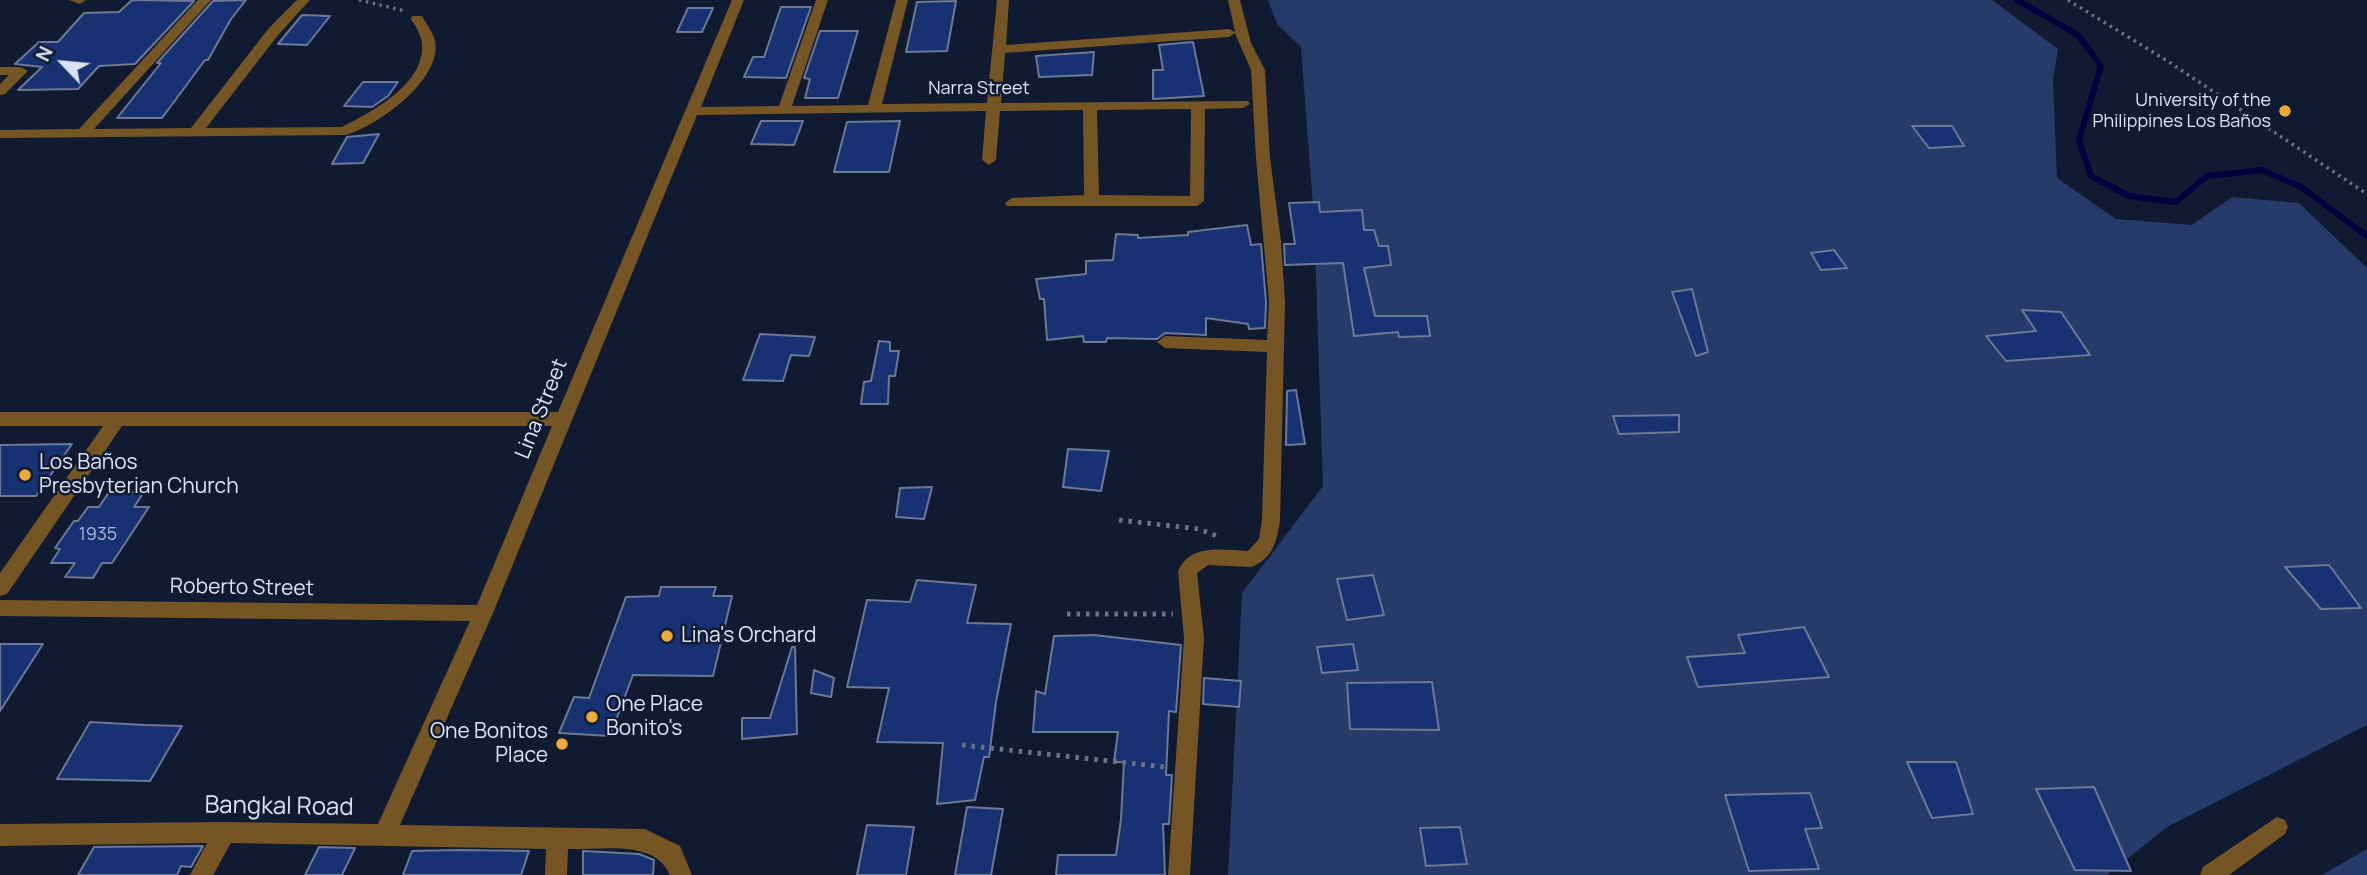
<!DOCTYPE html>
<html>
<head>
<meta charset="utf-8">
<style>
  body { margin:0 }
  #map { position:relative; width:2367px; height:875px; overflow:hidden; background:#101a31; font-family:Manrope,sans-serif }
  canvas { display:block }
  .north { position:absolute; left:28px; top:28px; width:70px; height:70px; -webkit-text-stroke:5px #101a31; paint-order:stroke; rotate:296deg; font-size:19px; font-weight:700; line-height:28px; text-align:center; color:#dce4f4 }
  .north::after { content:''; display:block; margin:auto; width:24px; height:32px; background:#dce4f4; clip-path:polygon(50% 0,100% 100%,50% 72%,0 100%) }
</style>
</head>
<body>
<div id="map">
<canvas width="2367" height="875"></canvas>
<div class="north">N</div>
</div>
<script>
const ctx = document.querySelector('canvas').getContext('2d');
ctx.lineJoin = 'round';
function fillPath(path, color) { ctx.fillStyle = color; ctx.fill(path, 'evenodd'); }
function stroke(path, color, width, dash) { ctx.strokeStyle = color; ctx.lineWidth = width; ctx.lineCap = dash ? 'butt' : 'round'; ctx.setLineDash(dash || []); ctx.stroke(path); }
function label(font, color, halo, rows, align = 'center') {
  ctx.font = font + ' Manrope,sans-serif'; ctx.lineWidth = 5; ctx.setLineDash([]); ctx.textBaseline = 'middle'; ctx.strokeStyle = halo; ctx.fillStyle = color; for (const [text, x, y, turn = 0] of rows) {
    ctx.save(); ctx.translate(x, y); ctx.rotate((+turn || 0) * Math.PI / 180); ctx.textAlign = isNaN(turn) ? turn : align; if (halo) ctx.strokeText(text, 0, 0); ctx.fillText(text, 0, 0); ctx.restore();
  }
}
const green = new Path2D(`
  M1268,0H1992L2058,49L2053,80L2057,178L2116,219L2192,225L2232,197L2299,203L2367,268V725L2167,827L2107,875H1228L1242,593L1323,486L1314,219L1301,47L1277,24Z
  M2367,849V875H2322Z`);
const stream = new Path2D(`
  M2017,0L2078,35L2101,66L2079,140L2091,176L2129,196L2176,202L2207,176L2262,170L2301,187L2367,236`);
const building = new Path2D(`
  M132,0L194,1L135,64L99,66L78,89L18,90L42,67L15,64L39,42H58L84,13L119,12Z
  M246,0L231,19L208,60H205L162,118H117L161,63H157L213,1Z
  M956,1L947,51L906,52L917,2Z
  M781,7H811L786,78L744,77L753,57H764Z
  M688,8H713L702,32H677Z
  M302,15L330,16L307,45L278,44Z
  M820,31H858L838,98H805L810,79L804,78Z
  M1193,42L1204,96L1153,99V70H1163L1159,45Z
  M1094,52L1092,75L1039,77L1036,56Z
  M363,82H398L388,96L372,107L344,106Z
  M761,121H803L794,145L751,144Z
  M900,121L889,172H834L847,122Z
  M1912,126H1952L1964,146L1929,148Z
  M379,134L363,163L332,164L347,137Z
  M1319,202L1320,212L1362,210L1364,230H1374L1379,246H1388L1391,265L1364,268L1375,316H1427L1430,336L1399,337L1398,332L1354,336L1343,263L1285,265L1284,244H1295L1289,203Z
  M1247,225L1251,245L1261,244L1266,302L1265,328L1249,329L1248,324L1206,318V335L1165,333L1157,339L1107,338L1106,342H1084L1083,336L1047,340L1044,299H1040L1036,279L1086,274V261L1113,260L1116,234L1138,235V238L1188,235V232Z
  M1834,250L1847,268L1821,270L1811,253Z
  M1692,289L1708,352L1696,356L1672,292Z
  M2022,310L2061,312L2090,355L2006,361L1986,336L2036,331Z
  M760,334L815,337L809,356L791,355L783,381L743,380Z
  M879,341L890,342V351H899L895,376H889L888,404H861L864,382L871,381Z
  M1296,390L1305,444L1286,445L1287,391Z
  M1679,415V432L1619,434L1613,416Z
  M72,444L36,496H0V445Z
  M1068,449L1109,451L1101,491L1063,487Z
  M932,487L924,519L896,517L900,488Z
  M109,492H144L134,507H149L112,563H102L93,578L65,577L75,563H51L60,549L55,548L74,521H78L88,507H99Z
  M2329,565L2361,608L2321,609L2285,567Z
  M1373,575L1384,615L1347,620L1337,579Z
  M917,580L976,585L967,623L1011,624L996,702L989,757H984L975,800L937,804L943,743L877,742L889,688L847,687L867,600L910,602Z
  M661,587H716L713,596H732L713,676L633,675L610,736L559,733L574,697L589,698L626,597L659,596Z
  M1804,627L1829,677L1698,687L1687,657L1745,653L1738,635Z
  M1094,635L1181,645L1176,712L1169,711L1166,775H1172L1169,824H1163L1165,875H1056L1058,855H1116L1121,819L1124,762H1114L1118,732H1033L1036,691L1045,694L1054,636Z
  M0,644H43L0,711Z
  M1353,644L1358,670L1322,673L1317,647Z
  M792,647H795L797,734L742,739V718H770Z
  M814,670L834,678L831,697L811,693Z
  M1204,678L1241,681L1239,707L1203,704Z
  M1432,682L1439,730L1350,729L1347,683Z
  M90,722L144,725L182,726L150,781L57,779Z
  M1907,762H1956L1973,814L1932,818Z
  M2094,787L2131,871L2075,870L2036,789Z
  M1810,793L1822,828L1805,829L1819,869L1749,871L1725,795Z
  M967,807L1003,809L991,875H955Z
  M867,825L914,827L906,875H857Z
  M1460,827L1467,864L1426,866L1420,828Z
  M203,846L191,867L181,866L177,875H78L94,847Z
  M319,847L355,848L342,875H305Z
  M458,850L529,851L521,875H403L412,851Z
  M583,851L639,854L654,860L653,875H583Z`);
const pathFar1 = new Path2D(`
  M359,0L405,11
  M2068,0L2169,62L2367,194`);
const path = new Path2D(`
  M1119,520L1199,529L1217,536
  M1067,614H1173
  M962,745L1165,767`);
const minor = new Path2D(`
  M69,0H86L80,4Z
  M198,0H211L94,129L191,128L269,28L297,0H310L279,34L206,128L342,127C373,111 425,84 422,44C422,35 415,26 411,19L412,16H422C426,24 433,32 435,41C443,79 377,127 345,135L0,138V130L79,129Z
  M732,0H744L701,107L779,106L816,0H828L792,106L868,105L896,0H908L882,104L987,103L997,0H1009L1006,45L1229,29L1235,32L1228,0H1240L1251,43L1265,70L1270,158L1281,241L1285,302L1280,520C1277,541 1273,559 1251,567L1208,565L1197,573L1204,638L1190,875H1168L1184,638L1178,571C1191,543 1222,550 1248,551L1259,539L1262,520L1267,352L1165,348L1157,342L1165,336L1267,340L1269,302L1256,158L1251,70L1235,33L1229,37L1005,53L1001,103L1248,101L1250,104L1243,108L1205,109L1204,201L1197,206H1007L1005,203L1012,198L1084,195L1083,110L1000,111L996,160L989,165L982,160L986,111L697,115L493,613L400,825L645,829L680,846L692,875H670C655,839 601,850 568,849L567,875H545L546,849L231,843L213,875H190L207,843L0,846V824L225,822L378,824L470,621L0,616V600L477,605L552,426H122L7,594L0,596V573L103,426H0V412H558ZM1191,109L1190,196L1099,195L1097,110Z
  M0,67H21L28,71L5,94L0,95V84L9,75H0Z
  M2277,817L2285,820L2288,827L2285,834L2229,875H2200L2203,867Z`);
const markers = [
  [2285,111,7,"#eba93a"],
  [25,475,7,"#eba93a"],
  [667,636,7,"#eba93a"],
  [592,717,7,"#eba93a"],
  [562,744,7,"#eba93a"]
];
const farStreetnames = [
  ["Narra Street",979,89]
];
const farPoinames = [
  ["University of the",2271,101],
  ["Philippines Los Baños",2271,122]
];
const numberNames = [
  ["1935",98,535]
];
const streetNames = [
  ["Lina Street",542,409,-68],
  ["Roberto Street",242,588,1]
];
const poiNames = [
  ["Los Baños",39,463],
  ["Presbyterian Church",39,487],
  ["Lina's Orchard",681,636],
  ["One Place",606,705],
  ["Bonito's",606,729],
  ["One Bonitos",548,732,"right"],
  ["Place",548,756,"right"]
];
const nearStreetnames = [
  ["Bangkal Road",279,807,1]
];
fillPath(green, '#263b69');
stroke(stream, '#00003e', 6);
fillPath(building, '#173172');
stroke(building, '#6b7995', 2);
stroke(pathFar1, '#6a7387', 3.5, [2.5, 4.5]);
stroke(path, '#6a7387', 5, [3.5, 6]);
fillPath(minor, '#755523');
for (const [x, y, r, color] of markers) { const dot = new Path2D(); dot.arc(x, y, r, 0, 2 * Math.PI); ctx.fillStyle = color; ctx.fill(dot); stroke(dot, '#101a31', 2.5); }
label('18px', '#dce4f4', '#101a31', farStreetnames);
label('18px', '#dce4f4', '#101a31', farPoinames, 'right');
label('18px', '#abb7d4', null, numberNames);
label('21px', '#dce4f4', '#101a31', streetNames);
label('21px', '#dce4f4', '#101a31', poiNames, 'left');
label('24px', '#dce4f4', '#101a31', nearStreetnames);
</script>
</body>
</html>
